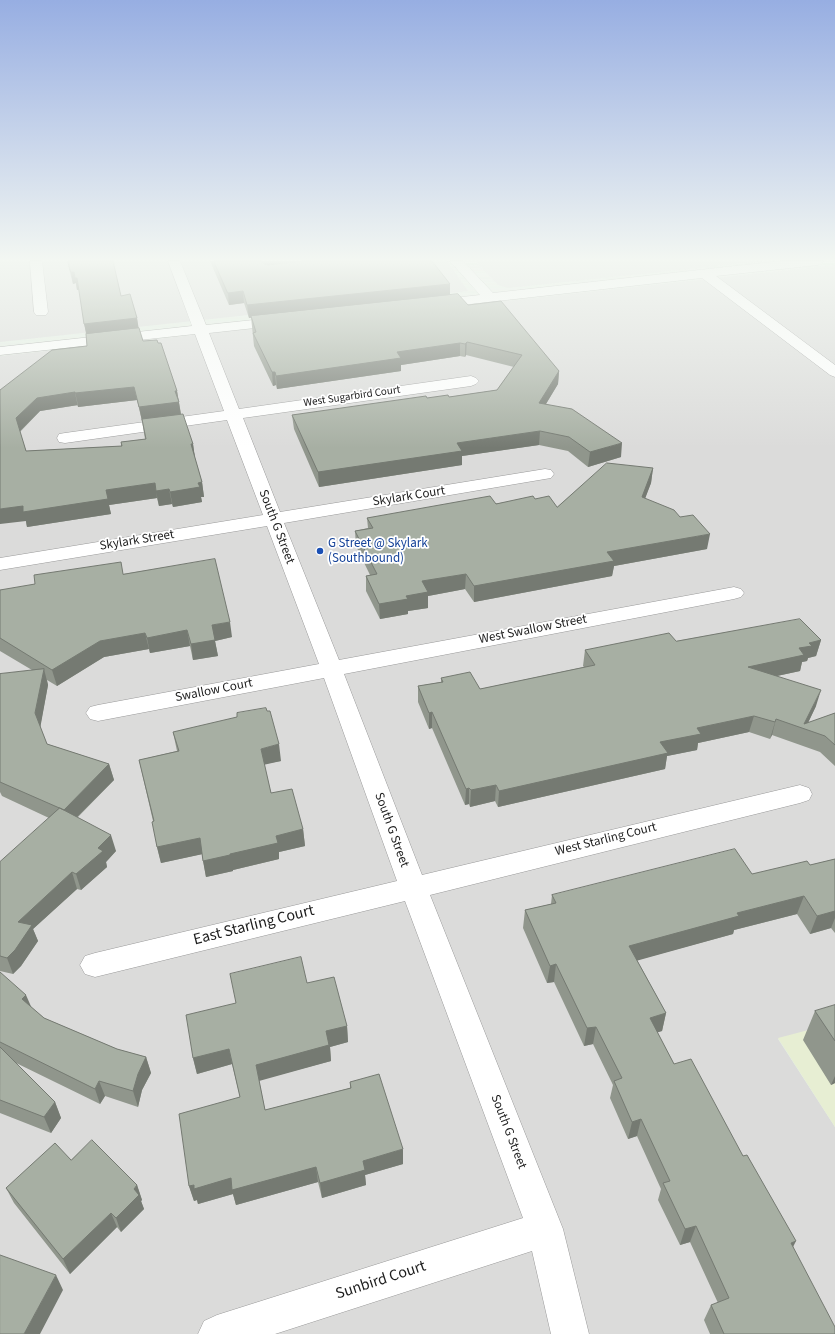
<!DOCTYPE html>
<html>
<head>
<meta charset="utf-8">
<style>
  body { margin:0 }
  canvas { display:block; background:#e4eee3 }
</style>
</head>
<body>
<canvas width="835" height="1334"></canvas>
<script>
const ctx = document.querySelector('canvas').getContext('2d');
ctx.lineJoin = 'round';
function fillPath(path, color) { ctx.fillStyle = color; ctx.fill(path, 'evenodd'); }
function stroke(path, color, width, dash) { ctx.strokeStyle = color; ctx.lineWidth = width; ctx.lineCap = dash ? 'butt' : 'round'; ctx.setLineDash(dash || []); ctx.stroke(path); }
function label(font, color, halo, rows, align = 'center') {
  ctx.font = font + ' "Source Sans 3",sans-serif'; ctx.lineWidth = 3.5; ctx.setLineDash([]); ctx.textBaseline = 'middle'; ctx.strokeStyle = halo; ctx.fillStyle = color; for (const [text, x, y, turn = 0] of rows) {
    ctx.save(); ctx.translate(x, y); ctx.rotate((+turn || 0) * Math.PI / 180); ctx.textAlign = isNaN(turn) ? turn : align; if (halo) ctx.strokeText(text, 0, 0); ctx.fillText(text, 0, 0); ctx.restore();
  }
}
const residential = new Path2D(`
  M0,261H447L468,291L0,342Z
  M475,261H765L508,288L498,285Z
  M835,265V1023L778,1039L835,1127V1334H0V356Z`);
const commercial = new Path2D(`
  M835,1023V1127L778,1038Z`);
const minor = new Path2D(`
  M30,261H42L48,312L46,315H36L34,312Z
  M168,261H180L206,325L282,317L287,318L289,321L287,324L282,325L209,333L239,409L471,376L476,378L479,381L476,384L471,386L243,418L280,512L545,469L551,470L554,474L551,478L545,479L284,523L339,660L734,587L741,589L744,593L741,597L734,599L344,674L422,875L800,785L809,788L812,794L809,800L800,803L430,895L563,1229L589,1334H551L532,1251L275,1334H198L204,1321L217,1315L523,1218L405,901L95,977L85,974L80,965L85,956L95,953L397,881L324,678L98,721L90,719L86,713L90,707L98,705L319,664L267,526L0,570V558L263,515L227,420L65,443L59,442L57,438L59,434L65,433L224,411L195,334L0,355V347L192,326Z
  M450,261H463L493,293L780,261H824L818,265L716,276L835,365V377L830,375L702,278L435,308L430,307L428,304L430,301L435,300L480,295Z`);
const wall = new Path2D(`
  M67,261H113L121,296L137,318L138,329L143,341L158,343L177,391L181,414L193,444L195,458L202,482L204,497H201L202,502L173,507L172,504L159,506L157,498L109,505L111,514L27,527L0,390L87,346L86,334L79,290H77L76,283L73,284ZM137,400L142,421L145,439L121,442V446L26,451L20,432L40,411L78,405V407Z
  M210,261H432L450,284V295L468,305L559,371L558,384L546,404L621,457L588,467L568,451L539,445L462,456V465L319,487L294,429L292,415L427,398L449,397L497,390L514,367L466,355L465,357L460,356L401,365V371L277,389L276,385L273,386L254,346L251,317L249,318L244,303L229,305Z
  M653,468L651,483L645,498L707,549L614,566L612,576L474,602L465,589L428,596V608L408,611V614L380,619L366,591V576L370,575L356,546L355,531L368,528L367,518L535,499L557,507Z
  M123,574L232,637L215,641L218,656L193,660L190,646L150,653L149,649L104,657L57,686L47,680L48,685L40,727L47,744L109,764L114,780L77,818L116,851L106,862L107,867L81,890L77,889L33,929L38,941L21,966L13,974L0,971V862L49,818L2,796L0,792V674L32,670L0,651V590Z
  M821,640L816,656L808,658L807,661L802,662L800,671L777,676L816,706L808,723L835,713V766L820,752L772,735L770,739L749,732L698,743L697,750L667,756L665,769L498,807L495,801L470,807L469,804L465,805L432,728L429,729L418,702V686L441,682V678L480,689L584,667L583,666L585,650L676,641Z
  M173,732L281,761L264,764L271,793L303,829L305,846L279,852V859L233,870V871L206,877L202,854L161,863L157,847L153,821L139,760L177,751Z
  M835,859V933L831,928L810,934L797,914L734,930L733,934L637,960L666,1013L662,1031L657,1032L674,1064L743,1156L793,1247L835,1334H710L704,1320L711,1305L718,1303L690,1242L680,1245L658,1200L661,1189L637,1136L628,1139L610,1098L613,1085L593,1044L584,1046L554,982L547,983L523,928L525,910L551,904L552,895L752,874L810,865Z
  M0,972L31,1007L44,1018L117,1049L146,1057L151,1073L142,1090L138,1107L105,1096L100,1104L14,1062L55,1102L61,1118L51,1133L0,1113Z
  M307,983L347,1026L348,1042L330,1047L331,1061L259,1080L265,1110L350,1088V1082L403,1164L365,1175L366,1185L322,1198L318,1182L236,1205L233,1194L198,1204L197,1200L194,1201L189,1186L240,1097L232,1064L197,1074L193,1058L236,1003Z
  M835,1005V1083L831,1085L803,1040L815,1011Z
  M71,1160L137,1185L142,1200L141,1201L144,1209L121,1232L117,1227L70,1274L14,1203L6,1188Z`);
const shadedWall = new Path2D(`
  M261,261H308L262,272Z
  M71,272H74L77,278L79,289L77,290L76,283L73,284Z
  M450,284V296L249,318L247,305Z
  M243,291L244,303L229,305L228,293Z
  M137,318L139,330L87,336L84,324Z
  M467,342L466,355L465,357V344Z
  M460,343V356L401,365V371L277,389L276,376L397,352Z
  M559,371L558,384L538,417L539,403Z
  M272,372H275L276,385L273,386Z
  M134,387L137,400L78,407L75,393Z
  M175,391H177L181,415L142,421L139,407Z
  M75,392L78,405L40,411L19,432L16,418L37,398Z
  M540,431L539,445L462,456V465L319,487L318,472L457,443Z
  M622,443L621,457L588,467L590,452Z
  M191,444H193L195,458Z
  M653,468L651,483L640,512L642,497Z
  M202,482L204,497H201L202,502L173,507L170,492L198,483Z
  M155,483L157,498L109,505L111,514L27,527L26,521L0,524V509L106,490Z
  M169,489L172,504L159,506L156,491Z
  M710,534L707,549L614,566L612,576L474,602V586L607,552Z
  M466,574L465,589L428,596V608L408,611V614L380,619L379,604L406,596L422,581Z
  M230,622L232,637L215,641L218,656L193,660L191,644L212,625Z
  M187,630L190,646L150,653L147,638Z
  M145,633L149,649L104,657L57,686L52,670L100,641Z
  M821,640L816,656L808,658L807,661L802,662L800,671L744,683L748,667L809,643Z
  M44,669L48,685L40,729L35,713Z
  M821,690L816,706L805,729L804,724Z
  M432,712V728L429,729V713Z
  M754,716L749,732L698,743L697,750L667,756L665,769L498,807L499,791L660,742L697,728Z
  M776,719L772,735L770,739L775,722Z
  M279,744L281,761L263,765L261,749Z
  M109,764L114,780L68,826L64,810Z
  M496,785L495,801L470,807L471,790Z
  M469,788V804L465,805L466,789Z
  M303,829L305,846L279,852V859L233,870V871L206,877L203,861L230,854L276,836Z
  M111,835L116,851L106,862L107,867L81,890L76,874L98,848Z
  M200,838L203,854L161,863L157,847Z
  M72,872L77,889L33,929L38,941L21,966L13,974L7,958L18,922Z
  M804,896L797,914L734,930L733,934L625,964L629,946L737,913Z
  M835,911V918L831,928L810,934L817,916Z
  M556,964L554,982L547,983L550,966Z
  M26,995L33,1011L22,999Z
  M666,1013L662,1031L646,1036L650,1018Z
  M347,1026L348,1042L330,1047L331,1061L259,1081L256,1065L326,1031Z
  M596,1027L593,1044L584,1046L587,1028Z
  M229,1049L232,1064L197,1074L193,1058Z
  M146,1057L151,1073L142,1090L138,1107L133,1091L138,1074Z
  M835,1076V1083L831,1085Z
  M99,1081L105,1096L100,1104L95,1089Z
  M55,1102L61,1118L51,1133L44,1117Z
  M641,1119L637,1136L628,1139L632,1122Z
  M403,1149V1164L365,1175L366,1185L322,1198L320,1183L363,1161Z
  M316,1167L318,1182L236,1205L233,1194L198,1204L197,1200L194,1201L189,1186L231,1178Z
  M137,1185L142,1200L141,1201L144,1209L121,1232L116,1218Z
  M111,1213L117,1227L70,1274L63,1259Z
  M696,1226L690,1242L680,1245L685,1229Z
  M796,1241L788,1257L791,1243Z
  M56,1275L63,1290L40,1334H24Z`);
const building = new Path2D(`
  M68,261H113L121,296L130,294L137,318L84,324L77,278H75L74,272H71Z
  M214,261H262L264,264L268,265L301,261H432L450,284L247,305L243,291L228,293Z
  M458,294L468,305L501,301L559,371L539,403L572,409L622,443L590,452L569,437L540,431L457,443L462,451L318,472L292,415L426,396L427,398L448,395L449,397L497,390L522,355L467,342L465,344L460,343L397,352L401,358L276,376L275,372H272L253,333L256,332L251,316Z
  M139,328L143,341L157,340L158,343H161L177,391H175L179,402L139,407L134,387L75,393V392L37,398L16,418L26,451L122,446L121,442L146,439L142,419L183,414L193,444H191L202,482L198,483L200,487L170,492L169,489L156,491L155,483L106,490L108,499L23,512V506L0,509V390L52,350L87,346L86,334Z
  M607,463L653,468L642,497L674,510L680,517L693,515L710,534L607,552L614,561L474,586L466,574L422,581L428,592L406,596L408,599L379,604L366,576L377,574L355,531L373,528L367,518L490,496L496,504L533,496L535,499L549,496L557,507Z
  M215,559L230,622L212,625L215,640L191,644L187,630L147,638L145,633L100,641L52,670L0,638V590L35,584L34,575L121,562L123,574Z
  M800,619L821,640L809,643L812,646L799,648L804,655L748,667L821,690L804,724L835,713V745L825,736L776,719L775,722L754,716L697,728L701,734L660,742L668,753L499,791L496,785L471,790L469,788L466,789L432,712L429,713L418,686L443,682L441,678L470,672L480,689L595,665L585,650L669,633L676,641Z
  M44,669L35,713L47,744L109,764L64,810L0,782V674Z
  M266,708L267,711H270L279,744L261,749L271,793L292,789L303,829L276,836L278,843L230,854V855L203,861L200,838L157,847L152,822L154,821L139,760L179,751L173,732L237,717V713Z
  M60,808L111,835L98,848L103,851L76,874L72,872L18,922L32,925L15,950L7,958L0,956V862Z
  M735,849L752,874L807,861L810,865L835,859V911L817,916L804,896L737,913L739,916L629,946L666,1013L650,1018L674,1064L691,1059L743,1156L747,1155L796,1241L791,1243L835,1327V1334H724L711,1305L729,1298L696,1226L685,1229L663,1183L670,1181L641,1119L632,1122L614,1081L622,1078L596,1027L587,1028L556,964L550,966L525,910L556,903L552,895Z
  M301,957L307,983L334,977L347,1026L326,1031L329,1045L256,1065L265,1110L351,1088L350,1082L379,1074L403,1149L363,1161L365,1170L320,1183L316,1167L232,1190L231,1178L194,1189V1185L189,1186L179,1114L240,1097L229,1049L193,1058L186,1015L236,1003L230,974Z
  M0,972L26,995L22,999L44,1018L117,1049L146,1057L138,1074L133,1091L99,1081L95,1089L0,1042Z
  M835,1005V1041L815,1011Z
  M0,1047L55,1102L44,1117L0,1100Z
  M92,1140L137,1185L134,1189L139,1195L116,1218L111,1213L63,1259L6,1188L55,1143L71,1160Z
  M0,1255L56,1275L24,1334H0Z`);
const markers = [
  [320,551,4,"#1a4fb4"]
];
const farStreetnames = [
  ["West Sugarbird Court",352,397,-8]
];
const streetNames = [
  ["Skylark Court",409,497,-9],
  ["South G Street",276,527,69],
  ["Skylark Street",137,541,-9],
  ["West Swallow Street",533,630,-11],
  ["Swallow Court",214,691,-11],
  ["South G Street",391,830,70],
  ["West Starling Court",606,840,-14],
  ["South G Street",508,1132,69]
];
const transitNames = [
  ["G Street @ Skylark",328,544],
  ["(Southbound)",328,559]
];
const nearStreetnames = [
  ["East Starling Court",254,926,-14],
  ["Sunbird Court",381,1281,-18]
];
fillPath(residential, '#dbdbda');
fillPath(commercial, '#e7eed3');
stroke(minor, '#9a9a9a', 1);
fillPath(minor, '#fff');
fillPath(wall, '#90968c');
fillPath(shadedWall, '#757a72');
fillPath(building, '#a7afa3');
stroke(building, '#757a72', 1);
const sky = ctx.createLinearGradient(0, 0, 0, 448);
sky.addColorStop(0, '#97aee2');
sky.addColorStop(0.58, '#f3f7f2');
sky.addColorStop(1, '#f3f7f200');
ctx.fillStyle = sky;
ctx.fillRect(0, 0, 835, 448);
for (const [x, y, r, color] of markers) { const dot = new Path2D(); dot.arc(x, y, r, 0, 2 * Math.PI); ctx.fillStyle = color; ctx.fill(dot); stroke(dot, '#fff', 1.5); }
label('11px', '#1d1d1d', '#fff', farStreetnames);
label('13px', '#1d1d1d', '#fff', streetNames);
label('13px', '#164399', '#fff', transitNames, 'left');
label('16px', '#1d1d1d', '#fff', nearStreetnames);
</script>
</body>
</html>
